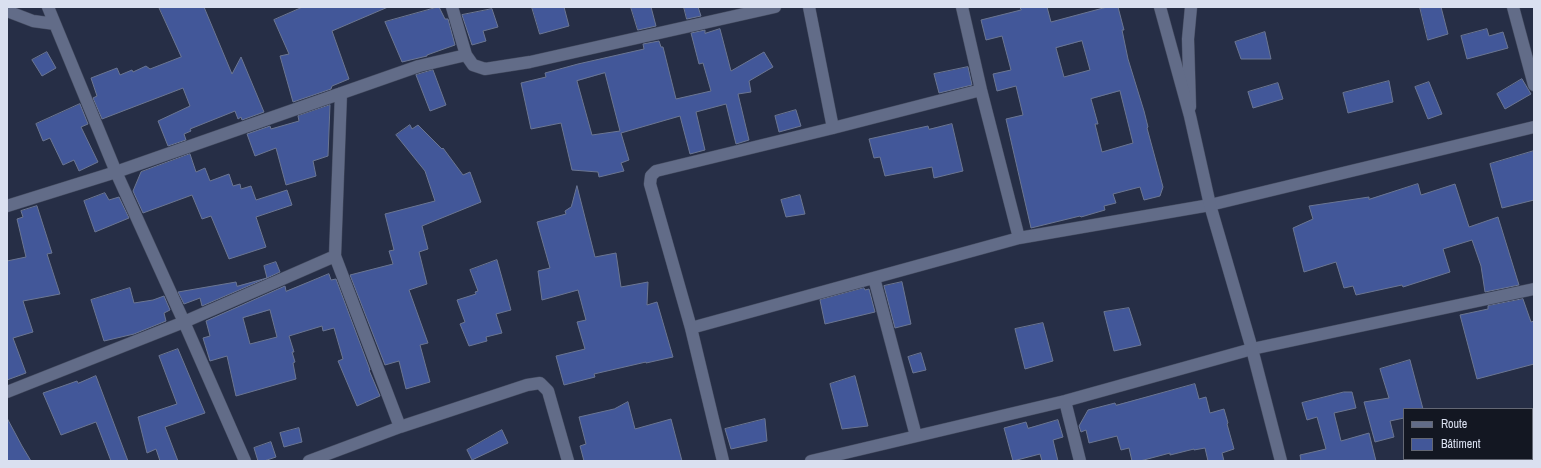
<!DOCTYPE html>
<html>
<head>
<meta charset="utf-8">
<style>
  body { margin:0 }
  #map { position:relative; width:1541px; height:468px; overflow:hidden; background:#262e46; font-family:"Archivo Narrow",sans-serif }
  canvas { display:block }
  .frame { position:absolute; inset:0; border:8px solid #dae0f0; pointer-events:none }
  .legend { position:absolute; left:1403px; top:408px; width:130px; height:52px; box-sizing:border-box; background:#131722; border:1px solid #636774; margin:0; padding:5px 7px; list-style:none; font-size:12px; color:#dae0f0 }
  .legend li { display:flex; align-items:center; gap:8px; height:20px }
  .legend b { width:20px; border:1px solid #636774 }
</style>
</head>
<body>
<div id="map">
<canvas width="1541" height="468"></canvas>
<div class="frame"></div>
<ul class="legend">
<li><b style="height:5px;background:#626c88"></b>Route</li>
<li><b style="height:11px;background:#425799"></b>Bâtiment</li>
</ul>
</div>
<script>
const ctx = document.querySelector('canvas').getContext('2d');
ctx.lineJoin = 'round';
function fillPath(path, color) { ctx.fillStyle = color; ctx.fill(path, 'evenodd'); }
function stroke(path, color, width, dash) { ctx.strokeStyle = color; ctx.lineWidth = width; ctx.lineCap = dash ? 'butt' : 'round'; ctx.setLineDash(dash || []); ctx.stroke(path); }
const building = new Path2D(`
  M159,7H204L232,74L241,57L264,112L242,120L241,117L238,119L235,111L190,129L191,131L184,134L186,140L168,146L158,121L190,106L183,88L102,119L93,98L97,96L91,78L117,68L120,75L132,70L133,72L146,66L150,69L181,57Z
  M303,7H388L332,31L349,79L332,86L331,89L293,102L280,56L289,54L274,20Z
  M439,7L445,19H448L455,45L427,55V56L402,62L385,22Z
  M532,7H564L569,26L540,34Z
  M631,7H651L656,26L638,30Z
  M684,7H698L701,16L687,19Z
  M1020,7H1047L1051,22L1107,7H1118L1124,30H1122L1128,59L1144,111L1148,127L1147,128L1163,187L1160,196L1144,200L1140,187L1113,194L1116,203L1104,206L1105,210L1081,217L1080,216L1031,228L1006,119L1023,115L1016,86L997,91L993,74L1011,70L1002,36L986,40L981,20L1021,10ZM1082,41L1090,70L1064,77L1056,48ZM1120,91L1133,143L1102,152L1095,124H1098L1091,99Z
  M1420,7H1441L1448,34L1428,40Z
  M492,9L498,27L483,31L486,41L472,45L462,15Z
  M720,29L731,71L764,52L773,67L749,81L751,92L738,94L749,140L736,144L726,104L696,112L705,150L690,154L680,116L621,133L629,160L621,163L624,171L599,177L598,172L572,170L561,123L531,129L521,83L546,77L545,73L578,64L644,49L643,44L659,41L661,47H663L676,99L711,91L703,63L699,64L691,33L705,30V33ZM605,73L620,131L592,135L577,81Z
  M1487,29L1489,36L1503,32L1508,48L1467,59L1461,36Z
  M1265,32L1271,59H1241L1235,42Z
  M47,52L56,68L42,76L32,60Z
  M968,67L972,85L939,93L934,74Z
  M433,70L446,105L430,111L416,75Z
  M1522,79L1531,94L1505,109L1497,94Z
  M1389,81L1393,102L1348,113L1343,93Z
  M1429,82L1442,114L1428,119L1415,87Z
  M1278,83L1283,99L1253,108L1248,92Z
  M80,104L88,124L81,127L98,162L79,171L74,160L63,165L50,138L43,141L36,124Z
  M330,105L328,156L313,161L316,176L286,185L276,148L255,156L247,134L270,126L271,129L299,121L298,116Z
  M796,110L801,126L779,132L775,116Z
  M952,124L963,171L934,178L932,167L885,176L880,157L874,158L869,139L928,126L929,129Z
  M410,125L412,129L418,125L442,149L443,148L463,175L470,172L481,202L422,226L428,249L419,252L427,284L409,290L428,343L420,345L430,382L406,389L399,361L385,365L350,275L393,264L389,251L394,250L385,214L435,201L425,171L396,135Z
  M1534,151V200L1502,208L1490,164Z
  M190,154L196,172L205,168L210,181L229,174L233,186L240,184L241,189L251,186L256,200L287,190L292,205L256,217L266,247L229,259L211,216L202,219L192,195L143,213L133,191L141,172Z
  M1418,184L1421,195L1455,184L1469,227L1498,217L1519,285L1485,292L1481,266L1472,240L1443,249L1450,272L1403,287L1402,285L1356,295L1353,286L1344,288L1336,262L1304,272L1293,228L1313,219L1309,206L1369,197V199Z
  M577,186L595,257L616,253L621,287L648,282L647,305L657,302L673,357L646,363V362L594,374L595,377L564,385L556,356L585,349L577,322L586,320L578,290L542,300L538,271L550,268L537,222L566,214L565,211L571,207Z
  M105,193L109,200L119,197L129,218L95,232L84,201Z
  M800,195L805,214L786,217L781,200Z
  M37,206L52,253L47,254L60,294L23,301L33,332L13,338L26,373L7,380V261L26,257L17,219L23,217L21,211Z
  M497,260L511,310L496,314L502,333L486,337L487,341L469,346L460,324L465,322L457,300L476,294L475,292L478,291L470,270Z
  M276,262L280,272L267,278L264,266Z
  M329,274L331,280L336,279L370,370H369L380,396L357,406L338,361L343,359L334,328L323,331L322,326L289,336L294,352H292L295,362L293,363L296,379L236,396L227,356L210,361L203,338L210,336L206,321L285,286L286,291ZM270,310L277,337L250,344L243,318Z
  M267,278L202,306L200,298L184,304L178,292L236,282L237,286Z
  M902,282L911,324L895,328L884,286Z
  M130,288L134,303L153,300L164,296L170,310L164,313L166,321L134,334L104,341L91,300Z
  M864,288L865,290L869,289L875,312L825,324L820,300Z
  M1523,299L1531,322L1534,321V364L1477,379L1460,315L1488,309V306Z
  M1129,308L1141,345L1114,351L1104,312Z
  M1043,323L1053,361L1025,369L1015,329Z
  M178,349L205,413L165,427L178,461H160L156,449L147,453L138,417L177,404L159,356Z
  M921,353L926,370L913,373L908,357Z
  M1410,360L1423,409H1404V418L1390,421L1394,437L1375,442L1364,402L1389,398L1380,369Z
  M96,376L128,461H111L96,422L61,435L43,393L77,381L78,383Z
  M855,376L868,426L842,429L830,384Z
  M1195,384L1199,399L1206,397L1210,413L1224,409L1228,423L1227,424L1234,449L1222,453L1224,461H1208L1205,448L1194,450V449L1170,455V453L1140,461H1132L1129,448L1121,450L1117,436L1089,443L1086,430L1081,432L1079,426L1088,410L1115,403L1116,405Z
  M1344,392H1352L1356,408L1334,413L1341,441L1369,433L1376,461H1301L1300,455L1326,449L1317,417L1307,420L1302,403Z
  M628,402L635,429L671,419L682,461H584L580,446L586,444L579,417L614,409Z
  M7,418L22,446L31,461H7Z
  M765,419L767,441L731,449L725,429Z
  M1058,420L1063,437L1053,440L1058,461H1042L1040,454L1013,461L1004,428L1026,422L1028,428Z
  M299,428L302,442L284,447L280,433Z
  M502,430L508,443L472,460L467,450Z
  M271,442L276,457L264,461H258L254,448Z`);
const minor = new Path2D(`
  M48,7L116,172L184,322L245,461
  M452,7L466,55L473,65L485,69L530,62L775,7
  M809,7L833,128
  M962,7L981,90L1019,238
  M1513,7L1534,85
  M7,11L33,21L55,24
  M341,93L335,256L400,427
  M1190,107L1188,39L1191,7
  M7,206L116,172L419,66L466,55
  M874,278L916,436
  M691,328L1019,238L1210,205L1534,127
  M7,392L184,322L335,256
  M1065,401L1080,461
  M1532,448H1534
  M309,461L400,427L527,385L540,383L548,391L568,461
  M723,461L691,328L650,184L651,176L656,171L833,128L981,90
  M811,461L1065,401L1252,349L1534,289
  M1482,461L1490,459`);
const tertiary = new Path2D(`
  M1160,7L1190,116L1210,205L1252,349L1281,461`);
fillPath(building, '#425799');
stroke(building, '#6b7692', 1);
stroke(minor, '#444b5f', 13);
stroke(tertiary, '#444b5f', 13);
stroke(minor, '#626c88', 12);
stroke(tertiary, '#626c88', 12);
</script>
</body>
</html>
